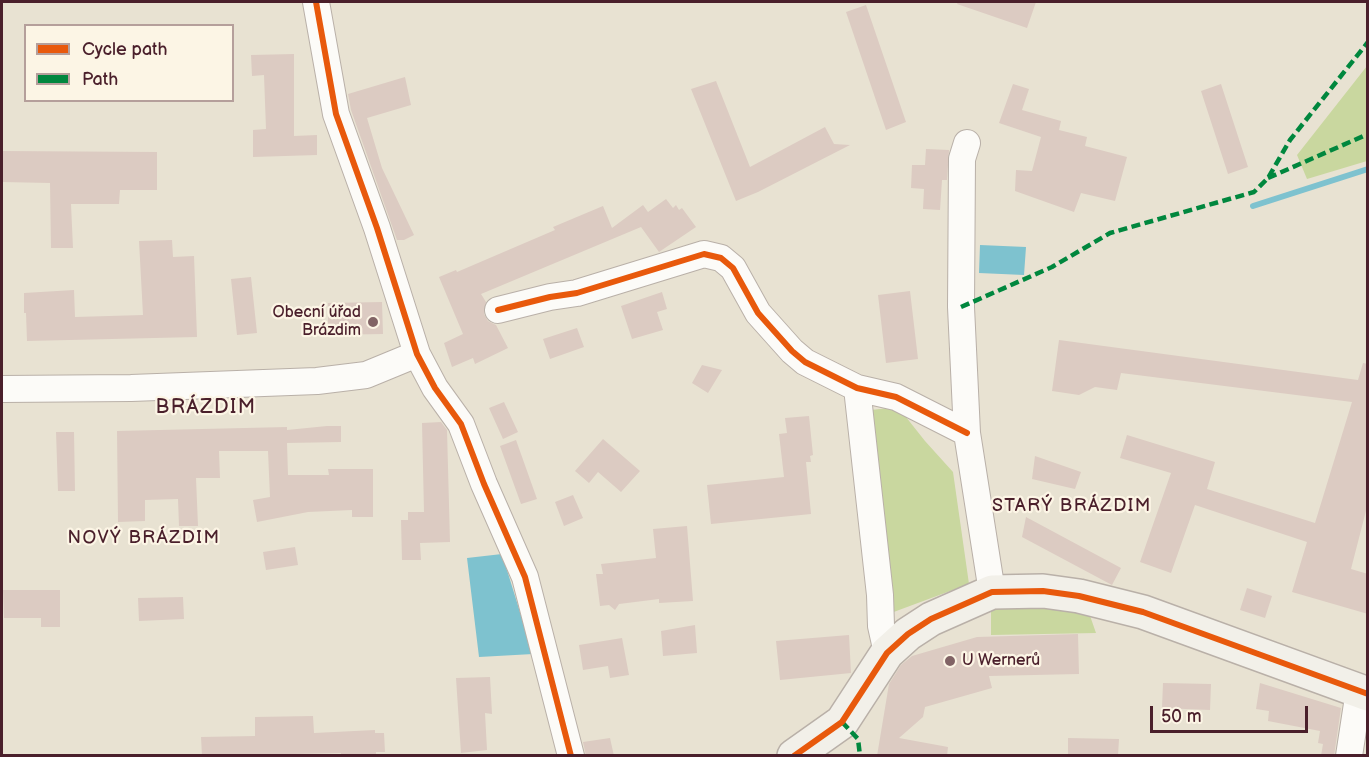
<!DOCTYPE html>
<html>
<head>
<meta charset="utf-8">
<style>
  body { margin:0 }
  #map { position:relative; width:1369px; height:757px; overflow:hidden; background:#e8e2d2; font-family:"Balsamiq Sans",sans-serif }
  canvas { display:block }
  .frame { position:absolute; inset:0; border:3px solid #4a1f2b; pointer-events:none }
  .legend { position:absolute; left:24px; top:24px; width:210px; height:78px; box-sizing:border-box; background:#fcf5e5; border:2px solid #b59f9b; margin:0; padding:8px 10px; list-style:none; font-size:18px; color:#4a1f2b }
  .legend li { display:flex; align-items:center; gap:12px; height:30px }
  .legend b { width:30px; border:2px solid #b59f9b }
  .scale { position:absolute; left:1150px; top:706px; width:158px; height:27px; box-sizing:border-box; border:3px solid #4a1f2b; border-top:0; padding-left:8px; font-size:18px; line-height:21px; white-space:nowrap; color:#4a1f2b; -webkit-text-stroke:4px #fcf5e5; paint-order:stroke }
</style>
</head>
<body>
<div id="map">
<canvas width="1369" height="757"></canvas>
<div class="frame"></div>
<ul class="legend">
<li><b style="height:8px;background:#e8590c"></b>Cycle path</li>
<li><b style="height:8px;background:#00873e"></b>Path</li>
</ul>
<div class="scale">50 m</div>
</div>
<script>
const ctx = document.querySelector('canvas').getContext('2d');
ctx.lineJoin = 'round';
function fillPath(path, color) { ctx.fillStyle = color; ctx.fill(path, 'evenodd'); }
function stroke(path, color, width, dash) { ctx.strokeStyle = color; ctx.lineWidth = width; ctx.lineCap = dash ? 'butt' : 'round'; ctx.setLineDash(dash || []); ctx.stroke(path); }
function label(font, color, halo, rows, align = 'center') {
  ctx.font = font + ' "Balsamiq Sans",sans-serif'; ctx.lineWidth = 4.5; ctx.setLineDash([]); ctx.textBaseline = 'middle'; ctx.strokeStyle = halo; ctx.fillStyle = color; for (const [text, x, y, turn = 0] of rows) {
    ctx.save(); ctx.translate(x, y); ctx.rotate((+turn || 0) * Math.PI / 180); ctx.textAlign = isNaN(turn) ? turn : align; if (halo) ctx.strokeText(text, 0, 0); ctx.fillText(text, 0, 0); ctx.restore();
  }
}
const green = new Path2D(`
  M1367,66V161L1307,179L1297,155Z
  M898,407L925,441L953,472L969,584L891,613L871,410Z
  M1021,603L1088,610L1096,633L991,635V611L1001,605Z`);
const water = new Path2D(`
  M980,245L1026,247L1024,275L979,273Z
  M502,554L533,654L479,657L467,558Z`);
const stream = new Path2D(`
  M1253,206L1368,169`);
const building = new Path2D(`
  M958,2H1036L1027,28L957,4Z
  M866,5L906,122L886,130L846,12Z
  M294,54V136L317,135V155L253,157V130L266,129L264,75L252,76L251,55Z
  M405,77L411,105L367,118L382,168L414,235L404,240H397L351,110L348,94Z
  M716,81L750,167L825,127L834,144L850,145L758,192L736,201L691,89Z
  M1013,84L1029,89L1022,110L1061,121L1059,130L1087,137L1085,146L1127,157L1115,201L1081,193L1074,212L1015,191L1016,170L1032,171L1041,137L999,123Z
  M1221,84L1248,167L1228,174L1201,91Z
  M926,149L949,150L947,180H942L940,210L923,209L924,189L911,188L912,165H925Z
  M2,151L157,152V190H120L119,204H71L73,248H51L50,183L2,182Z
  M666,199L673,208L676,205L679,210L682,208L696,227L659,252L641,227L481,294L486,302L484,314L488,321L496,325L508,348L475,364L473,358L452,367L444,343L463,334L439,277L456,270L457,272L555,230L553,227L603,206L612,228L643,205L648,212Z
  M172,240L173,257L194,256L197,337L27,341L26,313H24V293L74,290L75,317L143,315L139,241Z
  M251,277L257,333L237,335L231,279Z
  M910,291L918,359L886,363L878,295Z
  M662,292L667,309L657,312L663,330L632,339L621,306Z
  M382,302L383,334L328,335V303Z
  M577,328L584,347L550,359L543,339Z
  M1059,340L1358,380L1363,363L1368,364V503L1351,569L1368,574V614L1292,592L1307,542L1195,505L1171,573L1140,562L1171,473L1120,458L1127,435L1215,462L1207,489L1315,523L1352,402L1121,373L1117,390L1095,387L1079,395L1052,391Z
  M702,365L722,370L708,393L692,383Z
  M504,402L518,432L503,439L489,408Z
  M809,416L813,455L810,456L811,462H806L811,514L711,524L707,485L784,477L779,434L787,433L785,418Z
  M441,422L447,430L450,542L420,543L421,560H402L401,520H408V512H424L422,423Z
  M327,426H341V442L287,443L288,475H329L328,469H373V517H352V510L308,512L257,522L253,500L270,497L268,451H219L220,478H196L198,526H179L178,499L145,500V521L118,522L117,431L287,427V430Z
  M56,432H74L75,491H58Z
  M603,439L640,471L621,492L598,472L589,483L575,471Z
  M516,440L537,499L521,504L500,446Z
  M1035,456L1081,472L1075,489L1032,479Z
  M573,495L583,518L564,526L555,502Z
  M1026,517L1121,568L1112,585L1022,537Z
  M687,526L693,601L659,603V599L619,604L615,610L609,605L600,606L596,574H603L601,564L656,558L653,529Z
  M295,547L298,565L266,570L263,552Z
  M1247,588L1272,596L1265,618L1240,610Z
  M3,590H60V627H41V618H4Z
  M183,597L184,619L139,621L138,598Z
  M695,625L697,653L663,656L661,631Z
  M1078,634L1079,674L989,676L992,688L925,707L923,717L899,738L948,747L947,756H877L889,684L901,665L912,656L977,637Z
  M849,635L851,673L780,680L776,641Z
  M622,638L629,675L610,678L608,666L583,670L579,645Z
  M490,677L492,714L485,713L487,750L461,753L456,678Z
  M1163,683L1211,684L1210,710L1162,708Z
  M1260,683L1341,708L1334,756H1321L1323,744L1318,743L1320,731L1268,721L1269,711L1256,709Z
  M313,716L314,733L375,730V733H384L385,752H376V756H341V753L202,756L201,737L255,736V717Z
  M610,738L614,756H586L583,742Z
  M1068,738L1119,739L1118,756H1068Z`);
const street = new Path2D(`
  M316,2L336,114L377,228L417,354L435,388L461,424L484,484L525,577L571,756
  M967,143L962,159L961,307L967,433L992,592
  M498,310L550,297L577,293L704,254L721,258L733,268L758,313L792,351L805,362L857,388L896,397L967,433
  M857,388L880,595L881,626L887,653
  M2,389L131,388L317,381L366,375L417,354
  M1349,756L1359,691`);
const secondary = new Path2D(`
  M794,756L842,722L887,653L908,634L931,619L992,592L1043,591L1079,596L1143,612L1368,694`);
const quiet = new Path2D(`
  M1268,178L1368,134
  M961,307L1052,267L1110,233L1254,192L1268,178L1290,140L1368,42
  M842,722L858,739L860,756`);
const cycleway = new Path2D(`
  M316,2L336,114L377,228L417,354L435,388L461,424L484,484L525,577L571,756
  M498,310L550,297L577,293L704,254L721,258L733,268L758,313L792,351L805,362L857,388L896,397L967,433
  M794,756L842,722L887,653L908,634L931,619L992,592L1043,591L1079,596L1143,612L1368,694`);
const markers = [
  [373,322,6,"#816365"],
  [950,661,6,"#816365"]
];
const poiNames = [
  ["Obecní úřad",361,313],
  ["Brázdim",361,331],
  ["U Wernerů",962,661,"left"]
];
const neighbourhoodNames = [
  ["STARÝ BRÁZDIM",1072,506],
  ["NOVÝ BRÁZDIM",144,538]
];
const quarterNames = [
  ["BRÁZDIM",206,408]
];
fillPath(green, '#c9d79f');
fillPath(water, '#7ec2cf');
stroke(stream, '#7ec2cf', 6);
fillPath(building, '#dccbc2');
stroke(street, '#b9b0a8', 28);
stroke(secondary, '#b9b0a8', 36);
stroke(street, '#fcfbf8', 26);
stroke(secondary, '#f2f0e9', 33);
stroke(quiet, '#00873e', 4.5, [9, 4.5]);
stroke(cycleway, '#e8590c', 6);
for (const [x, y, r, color] of markers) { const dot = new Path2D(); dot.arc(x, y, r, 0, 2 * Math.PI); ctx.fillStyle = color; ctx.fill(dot); stroke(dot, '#fcf5e5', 2); }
label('16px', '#4a1f2b', '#fcf5e5', poiNames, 'right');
ctx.letterSpacing = '1.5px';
label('18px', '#4a1f2b', '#fcf5e5', neighbourhoodNames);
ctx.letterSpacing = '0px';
ctx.letterSpacing = '1.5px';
label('20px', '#4a1f2b', '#fcf5e5', quarterNames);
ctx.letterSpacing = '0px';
</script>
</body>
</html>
